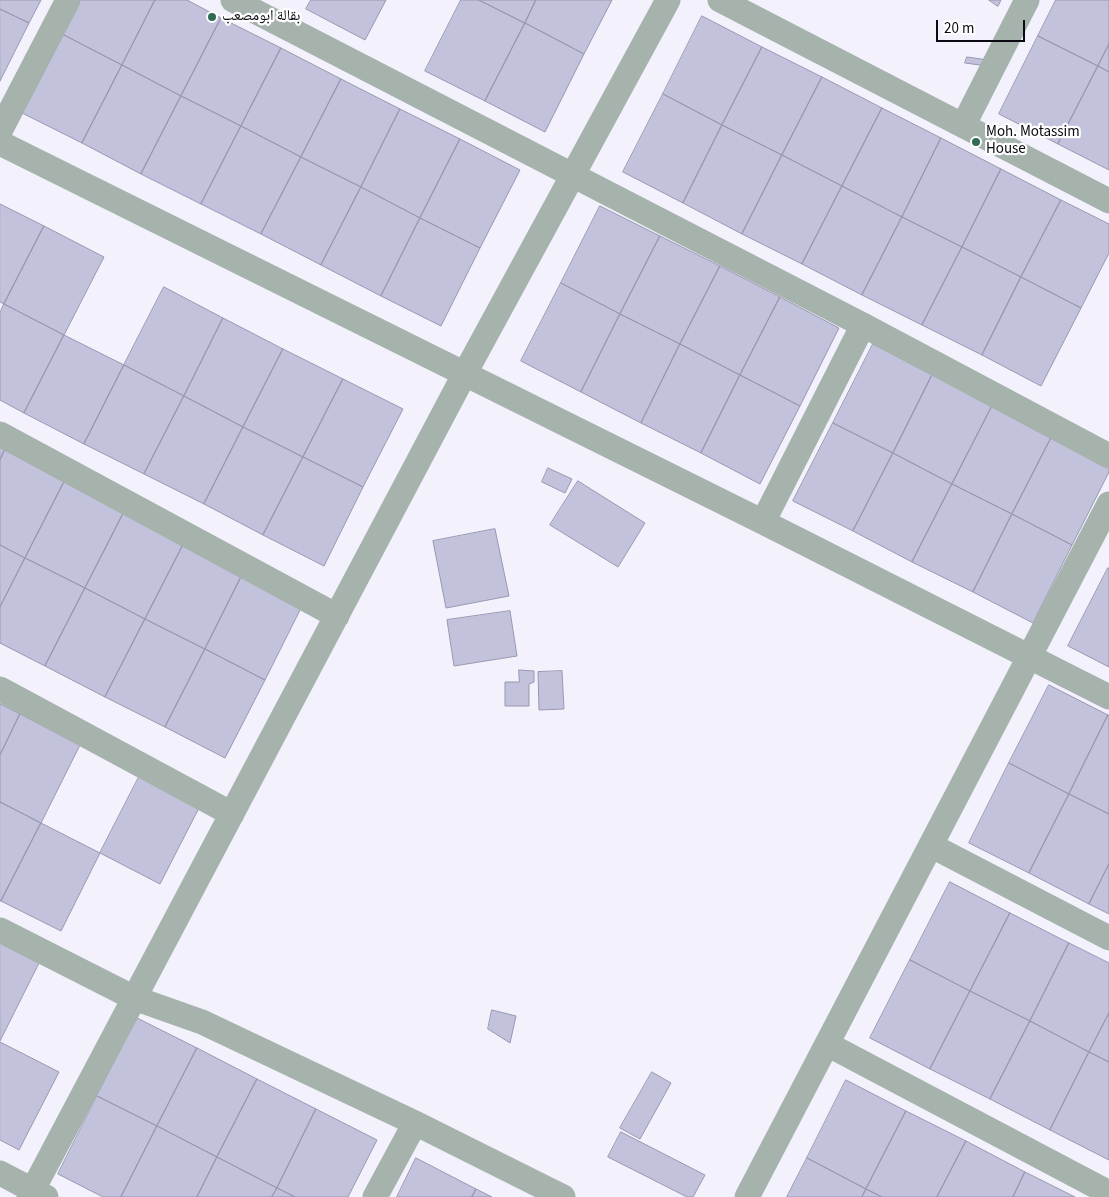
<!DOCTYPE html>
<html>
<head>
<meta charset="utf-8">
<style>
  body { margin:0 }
  #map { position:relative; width:1109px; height:1197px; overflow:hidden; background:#f2f1fc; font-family:"Source Sans 3",sans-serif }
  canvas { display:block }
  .scale { position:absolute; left:936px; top:20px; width:89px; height:22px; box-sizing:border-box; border:2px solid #0b0a13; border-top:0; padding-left:6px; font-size:15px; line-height:18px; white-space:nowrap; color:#0b0a13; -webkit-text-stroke:4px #fff; paint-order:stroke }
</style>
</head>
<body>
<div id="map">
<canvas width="1109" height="1197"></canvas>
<div class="scale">20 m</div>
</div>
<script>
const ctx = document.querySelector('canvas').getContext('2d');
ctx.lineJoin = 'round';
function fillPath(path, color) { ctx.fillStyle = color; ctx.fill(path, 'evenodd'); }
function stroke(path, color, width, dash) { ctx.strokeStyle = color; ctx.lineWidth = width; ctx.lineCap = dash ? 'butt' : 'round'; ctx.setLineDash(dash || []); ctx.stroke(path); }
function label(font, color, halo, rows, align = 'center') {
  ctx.font = font + ' "Source Sans 3","Noto Naskh Arabic",sans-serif'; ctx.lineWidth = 4.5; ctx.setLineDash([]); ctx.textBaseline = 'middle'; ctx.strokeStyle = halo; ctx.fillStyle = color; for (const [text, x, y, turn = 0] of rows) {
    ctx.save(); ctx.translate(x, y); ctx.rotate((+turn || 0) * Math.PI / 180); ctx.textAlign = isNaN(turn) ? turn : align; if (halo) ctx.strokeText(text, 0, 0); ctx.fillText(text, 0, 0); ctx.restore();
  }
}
const building = new Path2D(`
  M0,0H41L29,23L0,9Z
  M79,0H155L122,65L62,34Z
  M155,0H187L221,18L181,96L122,65Z
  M311,0H386L365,40L306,9Z
  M461,0H479L525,23L485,101L425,71Z
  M479,0H536L525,23Z
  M536,0H612L584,54L525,23Z
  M989,0H1001L998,6Z
  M1056,0H1109V44L1098,66L1038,36Z
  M0,9L29,23L0,81Z
  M702,16L762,47L722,125L663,94Z
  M221,18L281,48L241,126L181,96Z
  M525,23L584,54L545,132L485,101Z
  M62,34L122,65L82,143L22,113Z
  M1038,36L1098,66L1058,144L999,114Z
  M1109,44V72L1098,66Z
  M762,47L822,77L782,155L722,125Z
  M281,48L341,79L301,157L241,126Z
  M967,57L988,60L987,66L965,63Z
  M122,65L181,96L141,174L82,143Z
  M1098,66L1109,72V170L1058,144Z
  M822,77L882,108L842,186L782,155Z
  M341,79L400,109L361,187L301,157Z
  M663,94L722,125L683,203L623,172Z
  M181,96L241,126L201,204L141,174Z
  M882,108L941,138L902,217L842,186Z
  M400,109L460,139L420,218L361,187Z
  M722,125L782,155L742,234L683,203Z
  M241,126L301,157L261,234L201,204Z
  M941,138L1001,169L962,247L902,217Z
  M460,139L520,170L480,248L420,218Z
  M782,155L842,186L802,264L742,234Z
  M301,157L361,187L321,265L261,234Z
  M1001,169L1061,200L1021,277L962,247Z
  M842,186L902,217L862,295L802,264Z
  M361,187L420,218L381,296L321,265Z
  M1061,200L1109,224V253L1081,308L1021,277Z
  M0,204L44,226L4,304L0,302Z
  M600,206L660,236L620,314L561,283Z
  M902,217L962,247L922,325L862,295Z
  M420,218L480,248L441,326L381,296Z
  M44,226L104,257L64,335L4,304Z
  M660,236L720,266L680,344L620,314Z
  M962,247L1021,277L982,355L922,325Z
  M720,266L780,297L740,375L680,344Z
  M1021,277L1081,308L1041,386L982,355Z
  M561,283L620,314L581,392L521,361Z
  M164,287L223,318L184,396L124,365Z
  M780,297L839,328L800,406L740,375Z
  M4,304L64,335L24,413L0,400V313Z
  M620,314L680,344L641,423L581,392Z
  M223,318L283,349L243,427L184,396Z
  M64,335L124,365L84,444L24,413Z
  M680,344L740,375L701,453L641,423Z
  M873,344L932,375L893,453L833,423Z
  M283,349L343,379L303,457L243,427Z
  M124,365L184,396L144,474L84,444Z
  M740,375L800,406L760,484L701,453Z
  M932,375L992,406L952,484L893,453Z
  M343,379L403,409L363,487L303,457Z
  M184,396L243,427L204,504L144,474Z
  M992,406L1052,436L1012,514L952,484Z
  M833,423L893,453L853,531L793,501Z
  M243,427L303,457L263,535L204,504Z
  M1052,436L1109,466V472L1072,545L1012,514Z
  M0,447L5,449L0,460Z
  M5,449L65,480L25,558L0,545V460Z
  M893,453L952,484L912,562L853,531Z
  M303,457L363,487L324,566L263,535Z
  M548,468L572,479L565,493L542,482Z
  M65,480L125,510L85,588L25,558Z
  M578,481L645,523L618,567L550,525Z
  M952,484L1012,514L973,592L912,562Z
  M125,510L185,541L145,619L85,588Z
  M1012,514L1072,545L1033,623L973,592Z
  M495,529L509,596L446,608L433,541Z
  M185,541L244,571L205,649L145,619Z
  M0,545L25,558L0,607Z
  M25,558L85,588L45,666L0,643V607Z
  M1108,568H1109V667L1068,646Z
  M244,571L304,602L265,680L205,649Z
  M85,588L145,619L105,697L45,666Z
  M510,611L517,656L454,666L447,620Z
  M145,619L205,649L165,727L105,697Z
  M205,649L265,680L225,758L165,727Z
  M519,670L534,671V682L529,684V706H505V682H519Z
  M562,671L564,709L539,710L538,672Z
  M1049,685L1108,715L1069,794L1009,763Z
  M0,704L20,714L0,755Z
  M20,714L80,745L41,823L0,802V755Z
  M1108,715H1109V814L1069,794Z
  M1009,763L1069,794L1029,873L969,843Z
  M140,775L200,806L160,884L100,853Z
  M1069,794L1109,814V864L1089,904L1029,873Z
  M0,802L41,823L1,901H0Z
  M41,823L100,853L61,931L1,901Z
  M1109,864V914L1089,904Z
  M950,882L1010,913L970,991L910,960Z
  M1010,913L1069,943L1030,1021L970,991Z
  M0,943L39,963L0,1041Z
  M1069,943L1109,963V1013L1089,1052L1030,1021Z
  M910,960L970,991L930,1069L870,1038Z
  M970,991L1030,1021L990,1099L930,1069Z
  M492,1010L516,1016L510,1043L488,1029Z
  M1109,1013V1062L1089,1052Z
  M137,1018L197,1048L157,1126L97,1096Z
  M1030,1021L1089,1052L1050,1130L990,1099Z
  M0,1042L59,1072L19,1150L0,1140Z
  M197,1048L257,1079L217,1157L157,1126Z
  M1089,1052L1109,1062V1160L1050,1130Z
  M652,1072L671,1083L640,1139L620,1128Z
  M257,1079L316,1109L277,1188L217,1157Z
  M846,1080L906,1111L866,1189L807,1158Z
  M97,1096L157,1126L121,1197H103L58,1174Z
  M316,1109L377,1140L348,1197H295L277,1188Z
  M906,1111L966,1141L937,1197H882L866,1189Z
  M157,1126L217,1157L197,1197H121Z
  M621,1132L705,1175L693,1197H687L608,1157Z
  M966,1141L1025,1172L1013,1197H937Z
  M217,1157L277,1188L272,1197H197Z
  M416,1158L476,1189L472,1197H397Z
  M807,1158L866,1189L862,1197H787Z
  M1025,1172L1075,1197H1013Z
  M277,1188L295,1197H272Z
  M476,1189L492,1197H472Z
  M866,1189L882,1197H862Z`);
const minor = new Path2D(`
  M233,0L863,325L1109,456
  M720,0L1109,201
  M964,124L1027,0
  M0,131L68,0
  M0,143L763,522L1109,697
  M0,434L337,616
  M763,522L863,325
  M0,689L232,814
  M932,846L1109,938
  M0,930L134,998L202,1022L415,1123L563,1197
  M827,1044L1109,1193
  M0,1173L46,1197
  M29,1197L464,375L668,0
  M375,1197L415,1123
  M747,1197L1109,504`);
const markers = [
  [212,17,5,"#306a52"],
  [976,142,5,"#306a52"]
];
const poiNames = [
  ["بقالة ابومصعب",222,17],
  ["Moh. Motassim",986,133],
  ["House",986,150]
];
fillPath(building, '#c3c2dd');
stroke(building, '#9997b1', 1);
stroke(minor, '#a6b2ac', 25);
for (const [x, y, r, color] of markers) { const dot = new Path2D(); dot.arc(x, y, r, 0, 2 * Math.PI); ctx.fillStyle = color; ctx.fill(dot); stroke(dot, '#fff', 2); }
label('15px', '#0b0a13', '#fff', poiNames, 'left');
</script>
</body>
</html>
